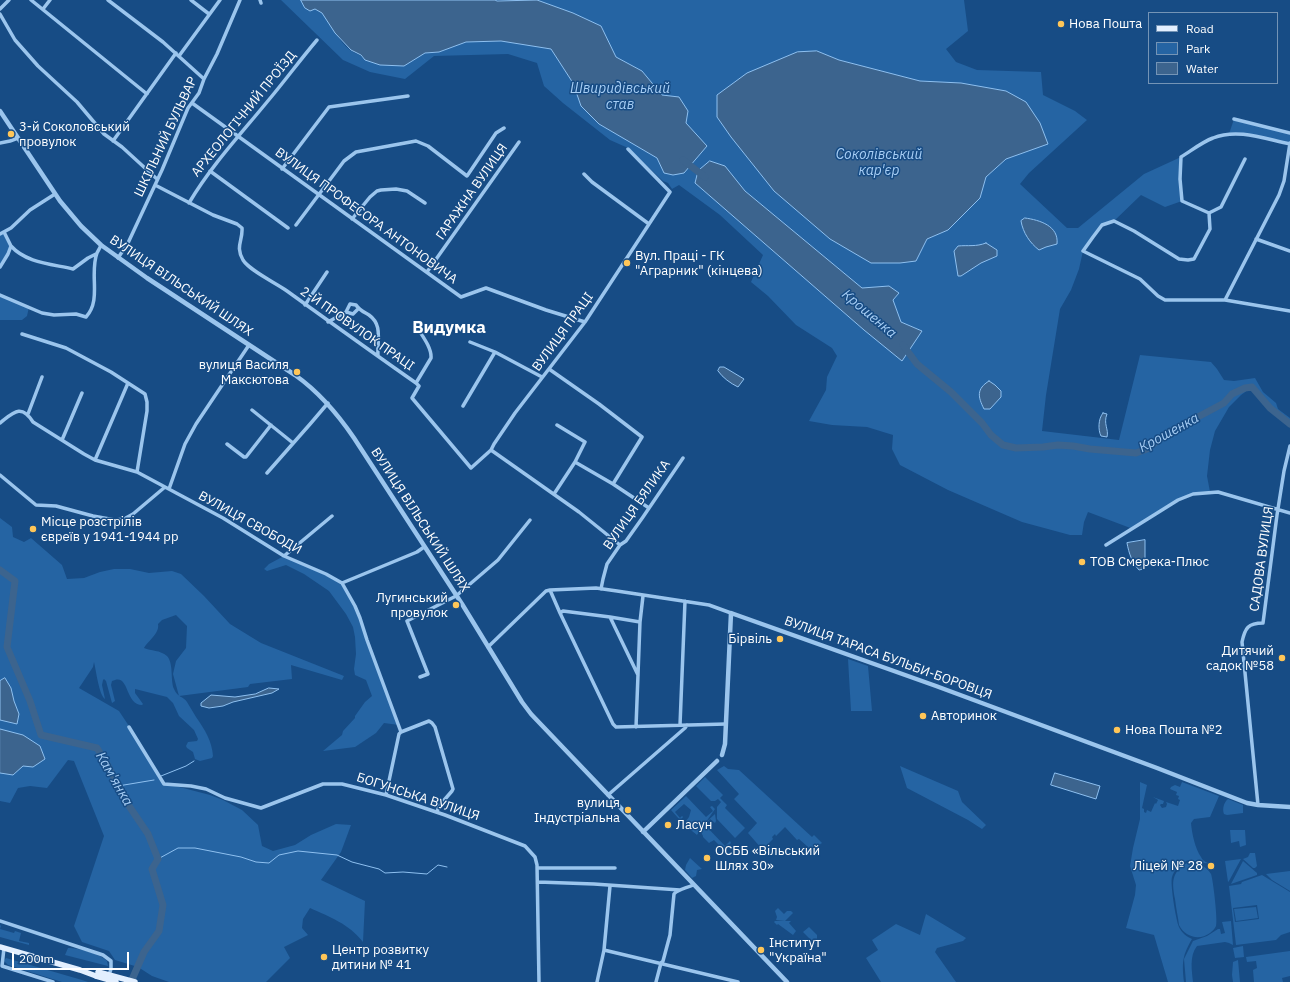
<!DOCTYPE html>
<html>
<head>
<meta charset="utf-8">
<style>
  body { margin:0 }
  #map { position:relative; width:1290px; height:982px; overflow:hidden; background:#174c85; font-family:"IBM Plex Sans",sans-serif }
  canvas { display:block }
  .legend { position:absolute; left:1148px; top:12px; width:130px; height:72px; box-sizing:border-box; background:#174c85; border:1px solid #7494b6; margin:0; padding:5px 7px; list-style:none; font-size:12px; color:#fff }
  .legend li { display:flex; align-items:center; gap:8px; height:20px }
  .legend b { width:20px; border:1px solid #7494b6 }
  .scale { position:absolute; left:12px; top:952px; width:117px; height:18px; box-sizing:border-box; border:2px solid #fff; border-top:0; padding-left:5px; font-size:12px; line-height:14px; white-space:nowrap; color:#fff; -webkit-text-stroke:3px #174c85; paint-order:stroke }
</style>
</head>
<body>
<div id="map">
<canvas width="1290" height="982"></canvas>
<ul class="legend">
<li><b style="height:5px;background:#e2efff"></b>Road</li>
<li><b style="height:11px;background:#2564a3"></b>Park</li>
<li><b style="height:11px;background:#3c648e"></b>Water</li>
</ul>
<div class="scale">200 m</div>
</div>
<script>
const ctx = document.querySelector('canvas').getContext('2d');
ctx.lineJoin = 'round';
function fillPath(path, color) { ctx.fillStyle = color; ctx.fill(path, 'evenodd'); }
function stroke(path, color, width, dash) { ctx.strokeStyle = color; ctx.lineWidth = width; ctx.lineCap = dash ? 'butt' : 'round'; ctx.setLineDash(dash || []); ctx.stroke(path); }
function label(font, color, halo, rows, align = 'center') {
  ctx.font = font + ' "IBM Plex Sans",sans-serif'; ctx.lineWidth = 3; ctx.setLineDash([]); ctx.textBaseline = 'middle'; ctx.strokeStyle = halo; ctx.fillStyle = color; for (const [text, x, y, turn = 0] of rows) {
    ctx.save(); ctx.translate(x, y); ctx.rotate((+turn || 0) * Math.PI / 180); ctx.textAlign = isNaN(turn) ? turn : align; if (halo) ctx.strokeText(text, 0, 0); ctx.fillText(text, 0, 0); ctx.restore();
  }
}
const green = new Path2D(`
  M281,0H301L305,8C311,8 317,8 322,13C332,24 338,41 350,50C357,55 359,53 365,60L404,66L425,53L439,52L466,42L501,41L551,49L573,83L581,106L599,124L657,158L664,173L686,123L642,71L616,57L601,26L573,13L537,0H964L968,31L946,49L956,62L977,70L1041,72L1043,95L1075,111L1087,120L1029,173L1020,184L1067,228H1078L1144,174L1181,157L1182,201L1165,207L1141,195L1114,221L1102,225L1083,251L1079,269L1071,290L1060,309L1046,395L1042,431L1119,440L1140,355L1211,362L1217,369L1224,380L1234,381L1255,378L1263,392L1276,403L1278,409L1290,418V423L1270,408L1252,387L1241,395L1229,407L1215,431L1210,450L1207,476L1210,492L1193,494L1178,500L1133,529L1088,512L1084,522L1082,535H1070L1022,522L948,490L900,465L892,449L893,435L867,427L832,425L809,421L826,390L827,377L837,356L832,348L796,325L768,296L751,282L763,255L720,215L679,185L672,189L668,183L663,181L628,148L610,140L563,103L544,86L537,63L508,54L434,56L405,79L370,72L343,60ZM817,51L839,60L920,81L961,83L1006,91L1047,144L1006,159L986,177L980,198L948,230L927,239L916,261L774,191L731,137L717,117V95ZM725,166L745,191L862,288L889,286L899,293L893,300L901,322L922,331L902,360L864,330L695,183Z
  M1234,119L1290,133V144L1243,134H1229Z
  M4,232L11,246L0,267V234Z
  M0,295L29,307L27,316L22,320H0Z
  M0,518L12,527L13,537L24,542L31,538L62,565L67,579L84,578L100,572L114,569H130L149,573L172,571L181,574L204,596L230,624L261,643L344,676L342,680L291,665L292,679L250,684L248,687L179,696L173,674L176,661L186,648L187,626L176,615L162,620L158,624C160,633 148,641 144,648C151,651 160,650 167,656C174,664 170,680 174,689C178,698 183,696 187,702C190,707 193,712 196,717C205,730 212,741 213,756L212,758L200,761L195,759L193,752L187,748L186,746L188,742L197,741L198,739L194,730L179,716L173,703L167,697L135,689V693L143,704L142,705C124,704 130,672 112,681L111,685L115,701L112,703L106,681L104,679L103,680L102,685L105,699C99,695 96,670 94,662L93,667L79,688L119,711L141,744L164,783L210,795L223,800L242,810L258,825L262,846L273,851L295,845L311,835L336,824L351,825L341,852L321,880L365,901L363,942C349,924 330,917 310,908L303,919L302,928L308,935L284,947L290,958L266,982H169L152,976L138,967L115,960L109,951L82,942L74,926L104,836L74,761L68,760L47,788L30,786L18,788L10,803L0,801Z
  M284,556L342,583L355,606L399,725L384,723L376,733L355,747L323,751L342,735L343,731L355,718V716L365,702L372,696L366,680L355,675L354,669L356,654L355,637L353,627L346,614L329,591L304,574L286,565L267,571L264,569L269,564Z
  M848,659L868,666L872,711H851Z
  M724,766L728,769L739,770L812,837L814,835L822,843L810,851L808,847L799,839L797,840L785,827L776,836L775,834L772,837L773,839L763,849H762L748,833L757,823L734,799L739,794L717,770Z
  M900,766L958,791L962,802L986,825L982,829L968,820L907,788Z
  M705,777L723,795L720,798L727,805L725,808L745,828L735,838L717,819V807L721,802L718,799L715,801H711L696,786Z
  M1140,782L1147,785L1142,808L1144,809V812L1146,813L1147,810L1151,812L1155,803L1156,804L1158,800L1153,797L1164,801L1163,804H1161L1160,805L1162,808L1166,807L1167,804L1166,802L1178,806L1180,800L1178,799L1179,796L1176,795L1177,792L1170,789L1171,787L1175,785L1180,787L1182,782L1219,796L1210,817L1194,819L1191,823C1192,834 1195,848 1201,857C1202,860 1205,862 1208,863C1201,864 1193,859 1186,861C1180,864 1174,870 1172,877C1170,884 1176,920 1179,927C1181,932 1187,937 1192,939C1182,956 1182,963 1184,982H1168L1154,935L1126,928L1135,895L1136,885L1130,866L1133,848L1140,819Z
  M686,796L706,817L713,811L710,807L712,806L715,809L697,835L687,827L688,824L686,821L689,817L691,810L684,804L675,812L680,818L682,816L683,817L681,820L679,819L671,810Z
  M1228,799L1243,805V813L1227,815L1224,814C1222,809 1224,802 1228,799Z
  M715,814L716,821L715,823L710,819L705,825L725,846L730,841L731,843L724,850L714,840L709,843L703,837V836L701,832L704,824Z
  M1230,830H1245L1246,845L1240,847L1239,841L1231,843Z
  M1250,853H1255L1257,866L1255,868H1253L1243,859L1248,857Z
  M690,858L702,869L697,870L696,876L692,878L685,870L686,865Z
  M1241,859L1229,881L1228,882L1225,861Z
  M1243,861L1257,873V875L1231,884Z
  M1187,863C1196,863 1206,865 1211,874C1213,879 1218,921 1216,926C1215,929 1212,931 1210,933C1199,941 1185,937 1179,925C1178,917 1176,908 1175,899C1172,882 1171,873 1187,863Z
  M1290,871V891L1272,880L1266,874Z
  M1262,875L1290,892V932L1281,935L1276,940L1236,945L1229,886L1241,884L1242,882ZM1257,905L1259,919L1235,922L1233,908Z
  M1256,907L1258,918L1236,921L1234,909Z
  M778,908L784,914L787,911H791L793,913L785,921L776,920L777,917L775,911Z
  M926,914L966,938L963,941L937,948L935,952L956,982H881L866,958L878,950L872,940L896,924L920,935Z
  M775,921H791L789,923L796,931L793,935L778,924L777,925L774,922Z
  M1231,921L1233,945L1229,943L1225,942L1197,946C1189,956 1192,971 1193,982H1186L1184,959L1193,941L1207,936L1218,929H1220L1221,934L1225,933L1222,922Z
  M0,925L1,926L0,929L14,933L15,931L21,933L19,941L29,943V945L0,937Z
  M809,927L817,935V942L815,944L803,932Z
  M1243,946L1244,957L1235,958L1233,948Z
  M68,948C78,948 101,954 107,961L108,966L65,955Z
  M1290,951V976L1282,978L1283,982H1254L1253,970L1257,968L1256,961L1247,962L1246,957Z
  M6,958L82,980L88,982H62L8,965L4,961Z
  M1238,960L1240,982H1233L1232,975L1233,962Z`);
const water = new Path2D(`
  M301,0H495L497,1L537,0L573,13L601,26L616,57L642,71L662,95L679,97L688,111L686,123L707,146L684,173L673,175L664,173L657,158L599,124L581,106L573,83L551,49L501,41L466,42L439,52L425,53L404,66L380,65L365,60L361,55L351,50L335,33L322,13L315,9L310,11L305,8Z
  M817,51L839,60L920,81L961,83L1006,91L1026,102L1040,123L1048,144L1006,159L986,177L980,198L948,230L927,239L916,261L900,263H871L830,239L774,191L731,137L717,117V95L747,73L797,52Z
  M710,161L725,166L745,191L862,288L889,286L899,293L893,300L901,322L922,331L902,361L864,330L695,183L698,171Z
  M1025,218C1040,220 1059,226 1057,244L1046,247L1039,250C1030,243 1023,233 1021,221Z
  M986,243L997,250V256L981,263L961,276H958L954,251L958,246C968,245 976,247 986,243Z
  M720,367H724L744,379L738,387C730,383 723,378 718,371Z
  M989,381L995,385L1001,391V397L990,409H984C978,397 976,389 989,381Z
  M1103,413L1107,414C1103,424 1109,429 1107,437L1101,436C1098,430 1098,419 1103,413Z
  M1145,540V562L1143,569L1139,570C1132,562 1129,554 1127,543Z
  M5,678L11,688L14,701L19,714L17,724L0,720V681Z
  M269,688L279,689L272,693L233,702L223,706L209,708L201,706V703L211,695L235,697L255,694Z
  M0,729L23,735L40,746L45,759L33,767L23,766L13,775L0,773Z
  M1055,773L1100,786L1096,799L1051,785Z`);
const stream = new Path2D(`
  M161,776L186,766L194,761
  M118,786L154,780
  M158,859L178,848H195L241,857L256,862L269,863L279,855L298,851L337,855L352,862L379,869L385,873L403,872L427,874L438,865L447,867`);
const river = new Path2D(`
  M683,160L705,177
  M903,345L917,364L951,392L982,423L991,435L1003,445L1016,448L1043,447L1058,445L1073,446L1090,449L1136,453L1147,449L1166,434L1224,403L1232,394L1245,388L1252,387L1270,408L1290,424
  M0,570L15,581L7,647L30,701L41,735L97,748L107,764L127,803L148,834L158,859L152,869L163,905L159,931L144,952L131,982`);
const minor = new Path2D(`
  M31,0L147,94
  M108,0L163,42L204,79
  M191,0L209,14
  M260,0L261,3
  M0,9L9,0
  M43,9L50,0
  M0,14L15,40L38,66L77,102L104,134L122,147L157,179
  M179,56L220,0
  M192,103L461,297L486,288L546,310L585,322
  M1234,119L1290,133
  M113,141L176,53
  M0,143L10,141L18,138
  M1245,159L1221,207L1209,213L1210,229L1194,259L1188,260L1179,259L1134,231L1114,221L1102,225L1093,237L1083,251L1140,279L1158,296L1165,300H1225L1290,311
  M282,169L329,107L408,96
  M210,171L288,228
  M584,174L592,182L649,224
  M155,185L213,215L237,224L242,228C243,241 235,246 243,260C250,271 276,283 287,291C330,322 373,353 416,383L419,386L412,398L471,468L491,450
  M189,203C211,166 240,135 267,102C284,82 300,60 317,40
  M1209,213L1182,201L1180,179L1181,157C1191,151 1202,142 1213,138C1238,128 1265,139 1290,144
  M352,219L370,197L377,191L381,190L396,189L407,191L425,203
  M296,225L344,161L356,152L416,141L428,146L467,176L496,133L504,128
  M0,234L11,228L30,210L55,194
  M1256,239L1290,251
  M11,246C26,263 52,264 73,269L88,258L96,254
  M118,258L128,243L162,170L188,108L199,93L204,79L217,54L240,0
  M0,267L8,254L11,246L4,232
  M427,272L519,142
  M0,295L42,313L54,315L76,314L86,317C102,300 89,274 97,253C98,251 100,248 101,245
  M1225,300L1279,195L1284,181L1290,143
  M305,305L327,272
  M346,312L353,314L358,309
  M328,322L346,312L350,304L356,305C359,310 364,312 369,315C383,325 377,340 378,356
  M415,324C420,333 432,347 431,358L416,383
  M22,334L66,348L111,372L145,394L147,402V411L137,472
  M470,342L495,352L542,377
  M549,369L599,404L642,437L613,484
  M463,406L495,352
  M252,410L293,443
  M28,414L42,377
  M0,423C13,413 21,403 33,422L84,454L95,460L137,472L223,518L284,556L326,574L342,583L355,606L360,618L367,640L401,732
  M62,440L82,393
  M227,444L244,457H246L271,425
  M95,460L128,383
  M575,462L613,484L649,508
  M267,473L311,423L328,403
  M0,475L36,505L56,506L93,516L115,520L124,519L133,514L165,487
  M169,489L185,444L196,424L249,345
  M554,494L575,462L585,442L557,425
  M620,545L579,512L491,450L494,444L515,413L585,322L670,192L628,149
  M1106,545L1178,500L1193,494L1218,492L1290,513
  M284,556L332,516
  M342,583L417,552L424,547
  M601,589L603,579L607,564L620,545L626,541L643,517L683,458
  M550,590L560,613L613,724L616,727L726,724
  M560,613L563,611L610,617L638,675
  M610,617L640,622
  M488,647L546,591L550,590L596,588L617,591L709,605L731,613
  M420,677L428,674L407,621L456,596L498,560L530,520
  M680,725L685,601
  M129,727L164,784L191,786L206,789L225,798L261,808L323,784H342L386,795L445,815L525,846L535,857L537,865L539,982
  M636,727L640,622L643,596
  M401,732L429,721L432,723L435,727L453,789L452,791L439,806L437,812
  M386,795L399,734L401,732
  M608,795L685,728L687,725
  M1258,805L1242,642C1245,628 1248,623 1263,623L1277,515L1284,471L1290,446
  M538,868H615
  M538,882L594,884L680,890
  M0,921L103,955L111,961V969L109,975
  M4,948L2,966L53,982
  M604,950L738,982
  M597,982L604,950L610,886
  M656,982L661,963L663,961L670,935L674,894C678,889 687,888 693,885`);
const tertiary = new Path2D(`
  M0,111L60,201L81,226L101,245L147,278L295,375C319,392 337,413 354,438L462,604L522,702L531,714L787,982
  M722,755L725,744L731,613L936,686L1157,768L1247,803L1258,805L1290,807
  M643,832L717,761`);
const primary = new Path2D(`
  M0,947L80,970L96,976`);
const primaryBridge = new Path2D(`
  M98,972L135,982
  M96,976L116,982`);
const markers = [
  [1061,24,4,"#ffc658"],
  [11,134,4,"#ffc658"],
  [627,263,4,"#ffc658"],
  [297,372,4,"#ffc658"],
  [33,529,4,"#ffc658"],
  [1082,562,4,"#ffc658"],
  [456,605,4,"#ffc658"],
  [780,639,4,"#ffc658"],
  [1282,658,4,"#ffc658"],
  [923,716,4,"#ffc658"],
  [1117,730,4,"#ffc658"],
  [628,810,4,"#ffc658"],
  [668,825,4,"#ffc658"],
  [707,858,4,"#ffc658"],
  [1211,866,4,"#ffc658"],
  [761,950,4,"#ffc658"],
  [324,957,4,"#ffc658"]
];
const poiNames = [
  ["Нова Пошта",1069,24],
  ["3-й Соколовський",19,127],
  ["провулок",19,142],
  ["Вул. Праці - ГК",635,256],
  ["\"Аграрник\" (кінцева)",635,271],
  ["вулиця Василя",289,365,"right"],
  ["Максютова",289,380,"right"],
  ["Місце розстрілів",41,522],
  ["євреїв у 1941-1944 рр",41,537],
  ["ТОВ Смерека-Плюс",1090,562],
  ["Лугинський",448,598,"right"],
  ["провулок",448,613,"right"],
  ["Бірвіль",772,639,"right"],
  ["Дитячий",1274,651,"right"],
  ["садок №58",1274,666,"right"],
  ["Авторинок",931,716],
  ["Нова Пошта №2",1125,730],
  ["вулиця",620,803,"right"],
  ["Індустріальна",620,818,"right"],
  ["Ласун",676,825],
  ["ОСББ «Вільський",715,851],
  ["Шлях 30»",715,866],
  ["Ліцей № 28",1203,866,"right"],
  ["Інститут",769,943],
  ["\"Україна\"",769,958],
  ["Центр розвитку",332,950],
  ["дитини № 41",332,965]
];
const streetNames = [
  ["АРХЕОЛОГІЧНИЙ ПРОЇЗД",244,114,-51],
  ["ШКІЛЬНИЙ БУЛЬВАР",166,137,-65],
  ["ГАРАЖНА ВУЛИЦЯ",472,192,-55],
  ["ВУЛИЦЯ ПРОФЕСОРА АНТОНОВИЧА",366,216,36],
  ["ВУЛИЦЯ ВІЛЬСЬКИЙ ШЛЯХ",181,286,34],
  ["2-Й ПРОВУЛОК ПРАЦІ",357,329,35],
  ["ВУЛИЦЯ ПРАЦІ",563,332,-54],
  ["ВУЛИЦЯ БЯЛИКА",637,505,-55],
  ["ВУЛИЦЯ ВІЛЬСЬКИЙ ШЛЯХ",420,520,57],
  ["ВУЛИЦЯ СВОБОДИ",250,523,29],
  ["САДОВА ВУЛИЦЯ",1262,559,-82],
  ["ВУЛИЦЯ ТАРАСА БУЛЬБИ-БОРОВЦЯ",888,658,20],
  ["БОГУНСЬКА ВУЛИЦЯ",418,797,18]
];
const waterNames = [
  ["Швиридівський",620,89],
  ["став",620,105],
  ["Соколівський",879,155],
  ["кар'єр",879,171],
  ["Крошенка",869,314,40],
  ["Крошенка",1169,433,-29],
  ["Кам'янка",114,779,60]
];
const districtNames = [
  ["Видумка",449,328]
];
fillPath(green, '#2564a3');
fillPath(water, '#3c648e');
stroke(water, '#8ec0f0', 1);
stroke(stream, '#8ec0f0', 1);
stroke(river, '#3c648e', 7);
stroke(minor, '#9bc5ed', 3.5);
stroke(tertiary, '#9bc5ed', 4.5);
stroke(primary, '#e2efff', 5.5);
stroke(primaryBridge, '#e2efff', 5.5);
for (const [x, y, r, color] of markers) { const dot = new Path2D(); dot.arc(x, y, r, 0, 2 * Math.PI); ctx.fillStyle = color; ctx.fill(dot); stroke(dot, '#174c85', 1.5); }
label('13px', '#fff', '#174c85', poiNames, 'left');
label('13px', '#fff', '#174c85', streetNames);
label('italic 14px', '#a7cef5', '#174c85', waterNames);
label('bold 17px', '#fff', '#174c85', districtNames);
</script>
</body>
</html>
